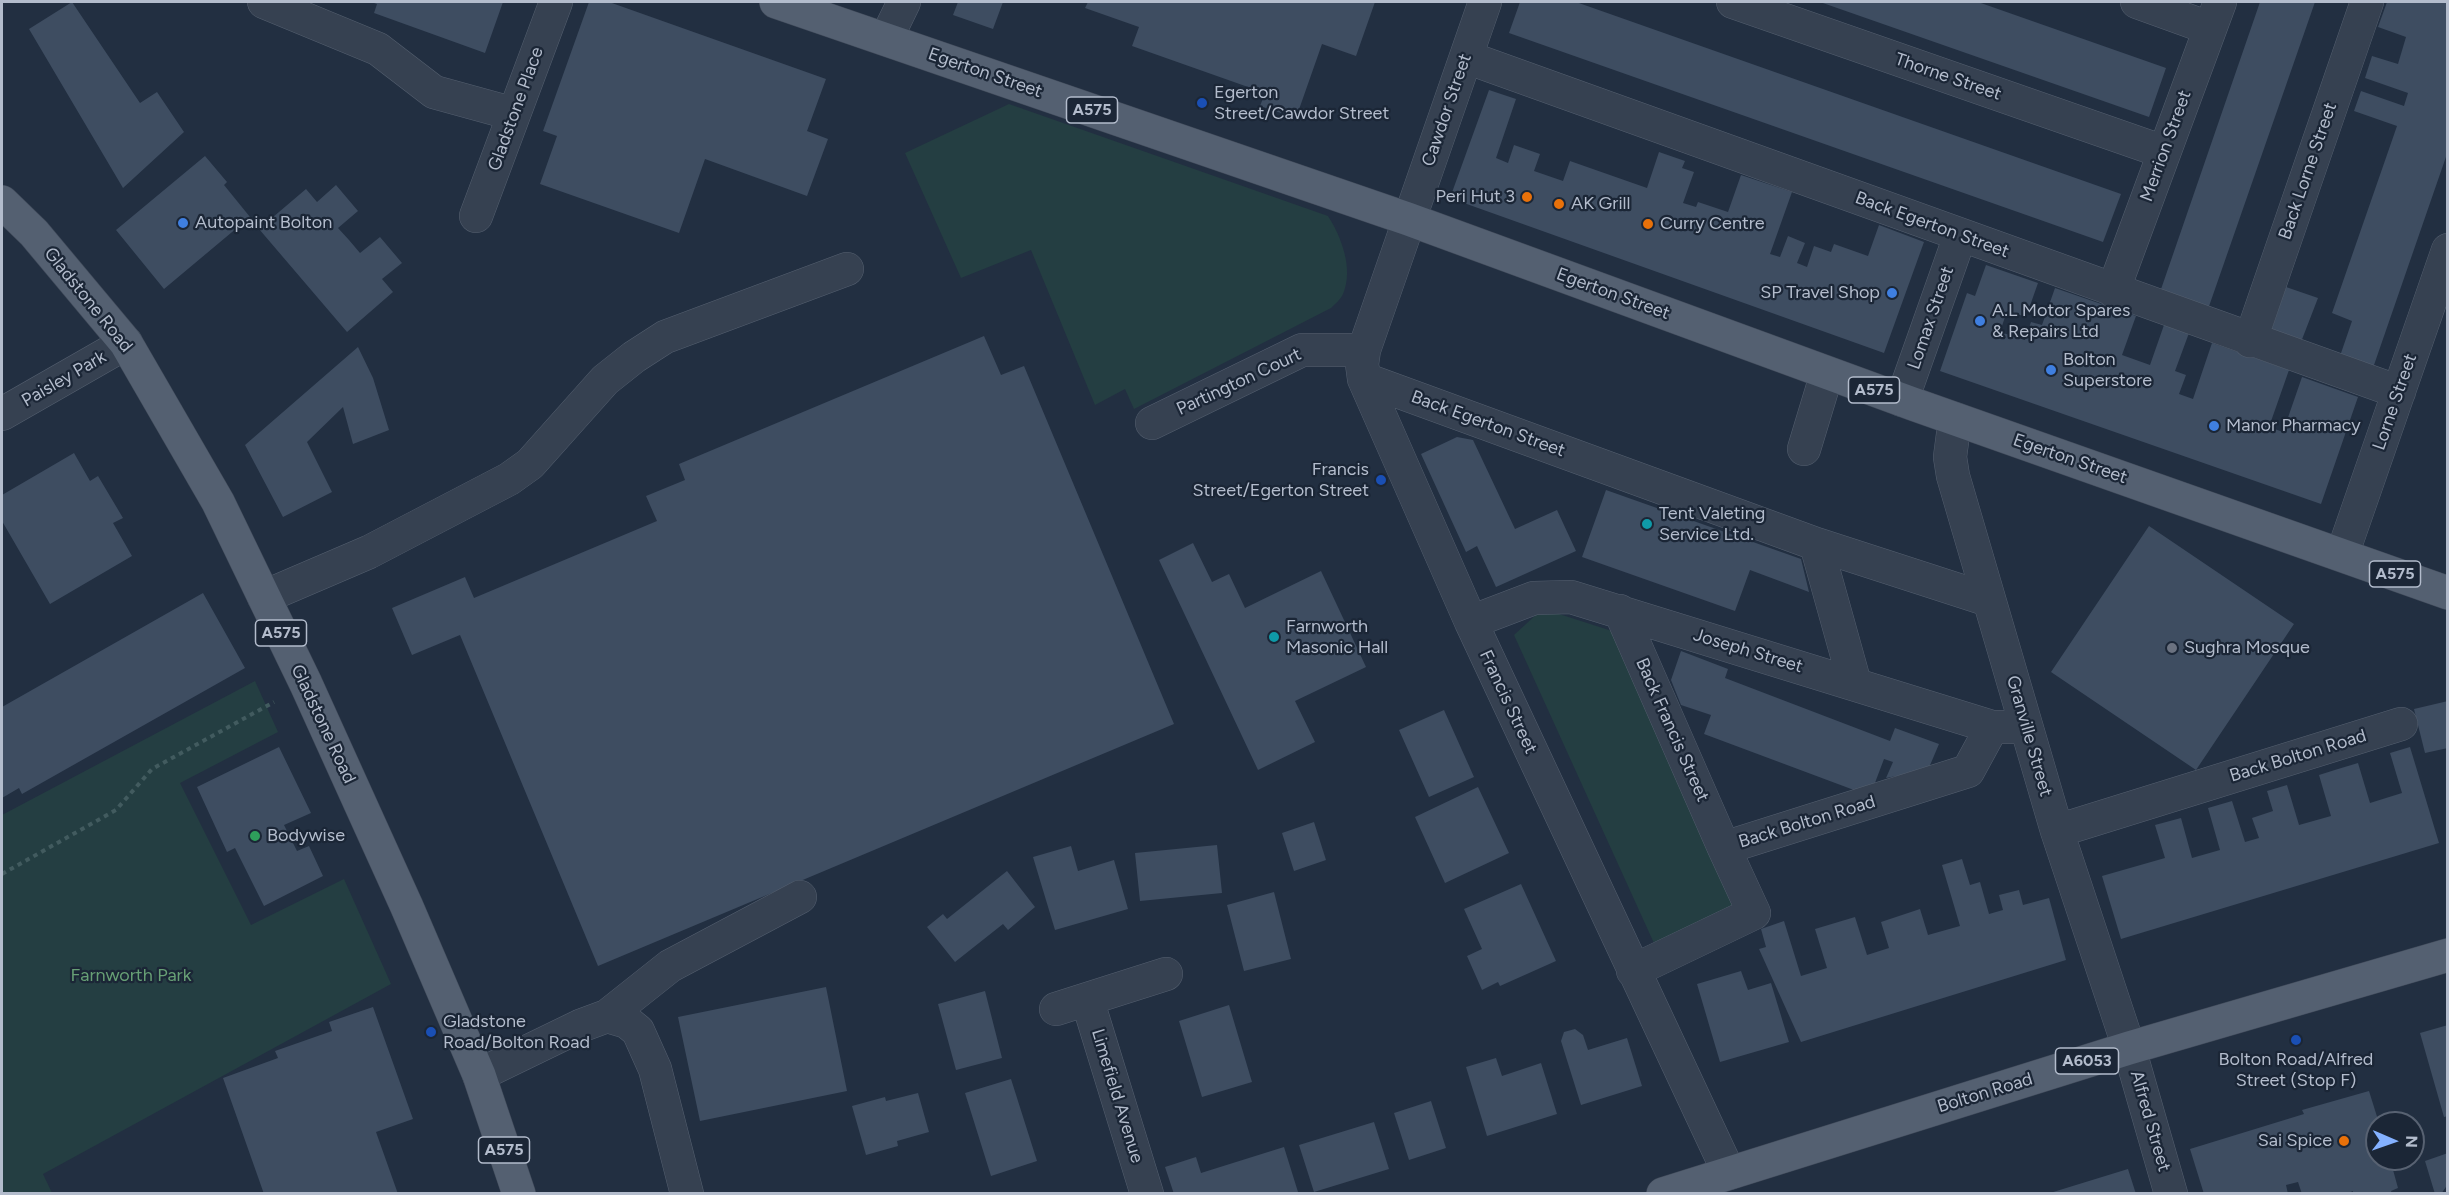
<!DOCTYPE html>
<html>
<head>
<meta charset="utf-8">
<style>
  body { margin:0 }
  #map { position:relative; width:2449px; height:1195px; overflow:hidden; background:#222f41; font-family:Figtree,sans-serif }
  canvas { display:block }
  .frame { position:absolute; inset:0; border:3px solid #b3bccc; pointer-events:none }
  .north { position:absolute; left:2365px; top:1111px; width:60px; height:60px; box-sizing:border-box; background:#1b2636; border:2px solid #586272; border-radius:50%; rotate:92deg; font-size:16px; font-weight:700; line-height:24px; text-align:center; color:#b3bccc }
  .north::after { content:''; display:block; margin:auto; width:21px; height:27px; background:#84b1ff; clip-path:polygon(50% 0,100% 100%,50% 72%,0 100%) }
</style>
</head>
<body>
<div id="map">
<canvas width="2449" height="1195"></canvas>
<div class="frame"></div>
<div class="north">N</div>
</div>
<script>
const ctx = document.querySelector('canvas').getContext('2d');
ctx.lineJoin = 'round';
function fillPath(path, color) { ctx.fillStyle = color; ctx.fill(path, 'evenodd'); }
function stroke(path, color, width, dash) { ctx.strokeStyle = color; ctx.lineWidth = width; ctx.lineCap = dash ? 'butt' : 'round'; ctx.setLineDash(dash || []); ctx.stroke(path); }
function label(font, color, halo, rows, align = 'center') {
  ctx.font = font + ' Figtree,sans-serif'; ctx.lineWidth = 4.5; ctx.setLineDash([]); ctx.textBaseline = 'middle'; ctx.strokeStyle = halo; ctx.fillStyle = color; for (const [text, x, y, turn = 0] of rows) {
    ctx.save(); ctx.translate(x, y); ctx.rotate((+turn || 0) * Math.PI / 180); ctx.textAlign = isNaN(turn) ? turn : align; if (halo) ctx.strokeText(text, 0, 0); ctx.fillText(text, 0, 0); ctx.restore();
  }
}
const green = new Path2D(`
  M1009,104L1328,216C1341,236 1354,269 1343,294C1341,299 1335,304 1331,308L1134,409L1125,389L1095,405L1031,250L961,278L905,153Z
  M1538,613H1556L1618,633L1746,910L1658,952L1514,635Z
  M255,681L278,732L180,783L251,925L344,879L391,984L43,1174L52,1193H2V815Z`);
const building = new Path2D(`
  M72,2L140,103L157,92L184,132L123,188L29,29Z
  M371,2H503L485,53L374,13L377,4Z
  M589,2H609L826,79L807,131L828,139L807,196L705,159L679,233L540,184L557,136L543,131Z
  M958,2H1003L993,29L953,15Z
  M1088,2H1375L1356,56L1322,44L1296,118L1260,106L1265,93L1132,46L1139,27L1085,8Z
  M1520,2H1576L2121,194L2103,242L1509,33Z
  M1820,2H1978L2166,68L2149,117Z
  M2260,2H2315L2207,312L2159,295Z
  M2387,2H2448V151L2374,365L2370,366L2340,356L2352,321L2332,313L2397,126L2354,111L2361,91L2404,106L2408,93L2365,78L2372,56L2398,64L2406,37L2378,27Z
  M1489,90L1516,99L1496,158L1508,163L1514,145L1540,154L1534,171L1563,181L1570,161L1647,188L1659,152L1685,161L1682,168L1694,172L1683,203L1696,207L1698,202L1728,212L1741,175L1792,192L1770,254L1780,257L1788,236L1805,243L1797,263L1807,267L1814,246L1831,252L1834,244L1868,256L1879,225L1924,242L1884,353L1450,198Z
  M205,156L227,182L224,185L250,217L164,289L116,230Z
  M336,185L358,211L338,228L349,240L360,253L380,237L402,263L382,279L393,292L347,332L259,229L306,189L317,202Z
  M1986,265L2038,283L2026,317L2007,311L2000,332L2025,340L2031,322L2042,325L2055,288L2136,316L2122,355L2150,365L2164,325L2189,333L2175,371L2186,375L2179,394L2193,399L2212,343L2289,370L2269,427L2283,432L2302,377L2358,397L2321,504L1940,371L1967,293L1975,296Z
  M2286,287L2318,298L2301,342L2271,331Z
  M984,336L1001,375L1024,366L1174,724L598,966L460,635L412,655L392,608L465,577L474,598L657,521L646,496L685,480L679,464Z
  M358,347L373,378L389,430L353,444L343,407L307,442L332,492L283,517L245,445Z
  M1457,437L1473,440L1515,529L1557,510L1576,551L1496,587L1477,546L1466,552L1421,454Z
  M74,453L90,481L98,476L123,518L113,523L132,556L50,604L2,521V495Z
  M1606,490L1801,559L1809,592L1750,570L1735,611L1582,557Z
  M2149,526L2294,624L2196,770L2051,672Z
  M1193,543L1212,582L1229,574L1245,608L1321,571L1366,667L1295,701L1315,742L1258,770L1159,560Z
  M203,593L245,668L22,794L19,788L2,798V707Z
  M1681,651L1728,669L1725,678L1890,741L1895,728L1939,744L1928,770L1886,778L1893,762L1884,759L1870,796L1704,734L1711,715L1681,705L1671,680Z
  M2448,701V748L2425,753L2414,709Z
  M1444,710L1474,777L1429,797L1399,730Z
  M279,747L311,813L284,825L297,851L309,846L323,876L264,906L235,848L227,852L197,787Z
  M2410,747L2439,843L2121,939L2102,876L2165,858L2155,825L2181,818L2192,858L2220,850L2208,808L2232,801L2245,842L2259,838L2252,818L2273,811L2267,791L2287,785L2299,825L2331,816L2319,775L2338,769L2358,763L2370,803L2402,793L2390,753Z
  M1478,787L1509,853L1445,883L1415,817Z
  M1314,822L1326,860L1294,871L1282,833Z
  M1217,845L1222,893L1140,901L1135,853Z
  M1071,846L1078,871L1114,860L1128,909L1055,930L1033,857Z
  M1962,859L1970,885L1980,882L1989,914L2003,910L1999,895L2019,890L2023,905L2049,898L2066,960L1801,1042L1759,949L1766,947L1761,929L1784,921L1801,976L1827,968L1815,929L1855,917L1867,955L1889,948L1881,922L1920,909L1928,935L1960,926L1942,865Z
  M1007,871L1035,907L1008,930L1003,924L955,962L927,927L943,914L947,919Z
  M1521,884L1556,961L1500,986L1498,982L1482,990L1467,956L1482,949L1464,909Z
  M1274,892L1291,959L1244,971L1227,905Z
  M1741,971L1748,990L1771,983L1789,1042L1720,1062L1697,984Z
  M826,987L847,1091L700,1121L678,1017Z
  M985,991L1002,1058L956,1070L938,1004Z
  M1229,1005L1252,1082L1202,1097L1179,1021Z
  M373,1007L413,1119L376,1132L398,1194H264L223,1078L278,1058L275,1051L332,1031L329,1022Z
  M2448,1025V1116L2444,1117L2420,1033Z
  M1575,1029L1583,1035L1588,1050L1627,1038L1642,1086L1581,1105L1561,1041L1564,1032Z
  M1496,1058L1502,1076L1541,1063L1557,1114L1487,1136L1466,1067Z
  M1011,1079L1037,1161L991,1176L965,1093Z
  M2369,1091L2379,1123H2377V1159H2390L2398,1188L2391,1191L2392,1194H2353V1191L2345,1194H2302L2298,1182L2286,1185L2288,1194H2204L2190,1149L2304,1114L2302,1110Z
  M918,1093L929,1132L897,1141L898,1146L866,1155L852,1106L885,1097L886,1101Z
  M1431,1101L1446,1148L1409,1160L1394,1113Z
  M1374,1122L1389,1169L1314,1192L1299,1145Z
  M1284,1147L1298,1192L1293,1194H1174L1165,1167L1196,1157L1201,1173Z
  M2448,1153V1184L2441,1194H2435L2425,1161Z
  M2128,1169L2136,1194H2050V1193Z`);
const path = new Path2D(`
  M2,874L116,810L152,769L274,702`);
const minor = new Path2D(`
  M264,2L378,49L434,92L514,114
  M1485,2L1364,350L1362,364L1364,379L1471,622L1729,1173
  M1733,2L2164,152
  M2137,2L2209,28
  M886,39L904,2
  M1466,57L2399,392
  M476,216L556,2
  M2113,291L2220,2
  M2250,341L2367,2
  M1364,379L1816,544L1989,600
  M1902,400L1960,236
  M2,414L126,343
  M1955,419L1950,457L1953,476L2057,831L2129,1048L2171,1194
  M1152,423L1302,350H1364
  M1804,449L1827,373
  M1816,544L1855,684
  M2342,555L2448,250
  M264,597L369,552L509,479L530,464L605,380L634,357L665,337L847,269
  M1620,611L1724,848
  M1471,622L1534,598L1571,597L1992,727H2026
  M2057,831L2401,724
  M1633,971L1754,913L1724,848L1968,771L1992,727
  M1087,999L1147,1194
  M1056,1009L1166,974
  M607,1016L670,966L800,897
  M479,1075L580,1026L607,1016L627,1022L638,1031L655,1069L687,1194`);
const major = new Path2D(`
  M776,2L1408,219L1913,404L2448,593
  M2,202L34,233L126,343L218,502L306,684L407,907L479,1075L519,1194
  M1663,1194L2129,1048L2448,955`);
const markers = [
  [1202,103,6,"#1a4fb4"],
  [1527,197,6,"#e8710a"],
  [1559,204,6,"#e8710a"],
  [183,223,6,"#3f7fe0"],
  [1648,224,6,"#e8710a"],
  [1892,293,6,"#3f7fe0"],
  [1980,321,6,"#3f7fe0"],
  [2051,370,6,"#3f7fe0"],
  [2214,426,6,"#3f7fe0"],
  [1381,480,6,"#1a4fb4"],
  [1647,524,6,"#0f9aa8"],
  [1274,637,6,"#0f9aa8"],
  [2172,648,6,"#6b7280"],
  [255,836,6,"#2e9e5b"],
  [431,1032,6,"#1a4fb4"],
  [2296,1040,6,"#1a4fb4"],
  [2344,1141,6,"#e8710a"]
];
const shields = [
  [1092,110,51],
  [1874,390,51],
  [2395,574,51],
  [281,633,51],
  [2087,1061,63],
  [504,1150,51]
];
const shieldNames = [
  ["A575",1092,110],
  ["A575",1874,390],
  ["A575",2395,574],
  ["A575",281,633],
  ["A6053",2087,1061],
  ["A575",504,1150]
];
const streetNames = [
  ["Egerton Street",985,73,19],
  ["Thorne Street",1948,77,19],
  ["Gladstone Place",516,109,-70],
  ["Cawdor Street",1447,110,-71],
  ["Merrion Street",2166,146,-70],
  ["Back Lorne Street",2308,171,-71],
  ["Back Egerton Street",1932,225,20],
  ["Egerton Street",1613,294,20],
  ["Gladstone Road",88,300,51],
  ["Lomax Street",1931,318,-71],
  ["Paisley Park",64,379,-30],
  ["Partington Court",1239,382,-25],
  ["Lorne Street",2395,402,-71],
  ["Back Egerton Street",1488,424,20],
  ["Egerton Street",2070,459,19],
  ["Joseph Street",1748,651,17],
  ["Francis Street",1508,702,65],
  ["Gladstone Road",323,724,65],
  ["Back Francis Street",1672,730,66],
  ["Granville Street",2029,736,74],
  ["Back Bolton Road",2298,756,-17],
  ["Back Bolton Road",1807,822,-17],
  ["Bolton Road",1985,1093,-17],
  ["Limefield Avenue",1117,1096,73],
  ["Alfred Street",2150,1121,74]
];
const poiNames = [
  ["Egerton",1214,93],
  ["Street/Cawdor Street",1214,114],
  ["Peri Hut 3",1515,197,"right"],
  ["AK Grill",1571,204],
  ["Autopaint Bolton",195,223],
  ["Curry Centre",1660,224],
  ["SP Travel Shop",1880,293,"right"],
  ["A.L Motor Spares",1992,311],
  ["& Repairs Ltd",1992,332],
  ["Bolton",2063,360],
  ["Superstore",2063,381],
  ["Manor Pharmacy",2226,426],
  ["Francis",1369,470,"right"],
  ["Street/Egerton Street",1369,491,"right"],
  ["Tent Valeting",1659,514],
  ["Service Ltd.",1659,535],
  ["Farnworth",1286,627],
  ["Masonic Hall",1286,648],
  ["Sughra Mosque",2184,648],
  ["Bodywise",267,836],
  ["Gladstone",443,1022],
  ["Road/Bolton Road",443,1043],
  ["Bolton Road/Alfred",2296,1060,"center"],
  ["Street (Stop F)",2296,1081,"center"],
  ["Sai Spice",2332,1141,"right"]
];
const parkNames = [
  ["Farnworth Park",131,976]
];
fillPath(green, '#243e42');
fillPath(building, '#3e4d61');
stroke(minor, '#545f6f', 34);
stroke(major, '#404a5a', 34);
stroke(path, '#425b5f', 4, [4.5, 4.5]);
stroke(minor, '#364151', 33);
stroke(major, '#546071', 33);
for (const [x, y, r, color] of markers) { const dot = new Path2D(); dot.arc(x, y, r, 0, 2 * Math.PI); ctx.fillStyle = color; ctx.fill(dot); stroke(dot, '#1b2636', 2); }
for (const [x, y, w] of shields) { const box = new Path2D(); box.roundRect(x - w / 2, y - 13, w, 26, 4.5); ctx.fillStyle = '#1b2636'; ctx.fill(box); stroke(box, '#b3bccc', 1.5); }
label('bold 16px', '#b3bccc', null, shieldNames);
label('18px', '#b3bccc', '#1b2636', streetNames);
label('18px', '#b3bccc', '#1b2636', poiNames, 'left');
label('18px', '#679f75', '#1b2636', parkNames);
</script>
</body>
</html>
